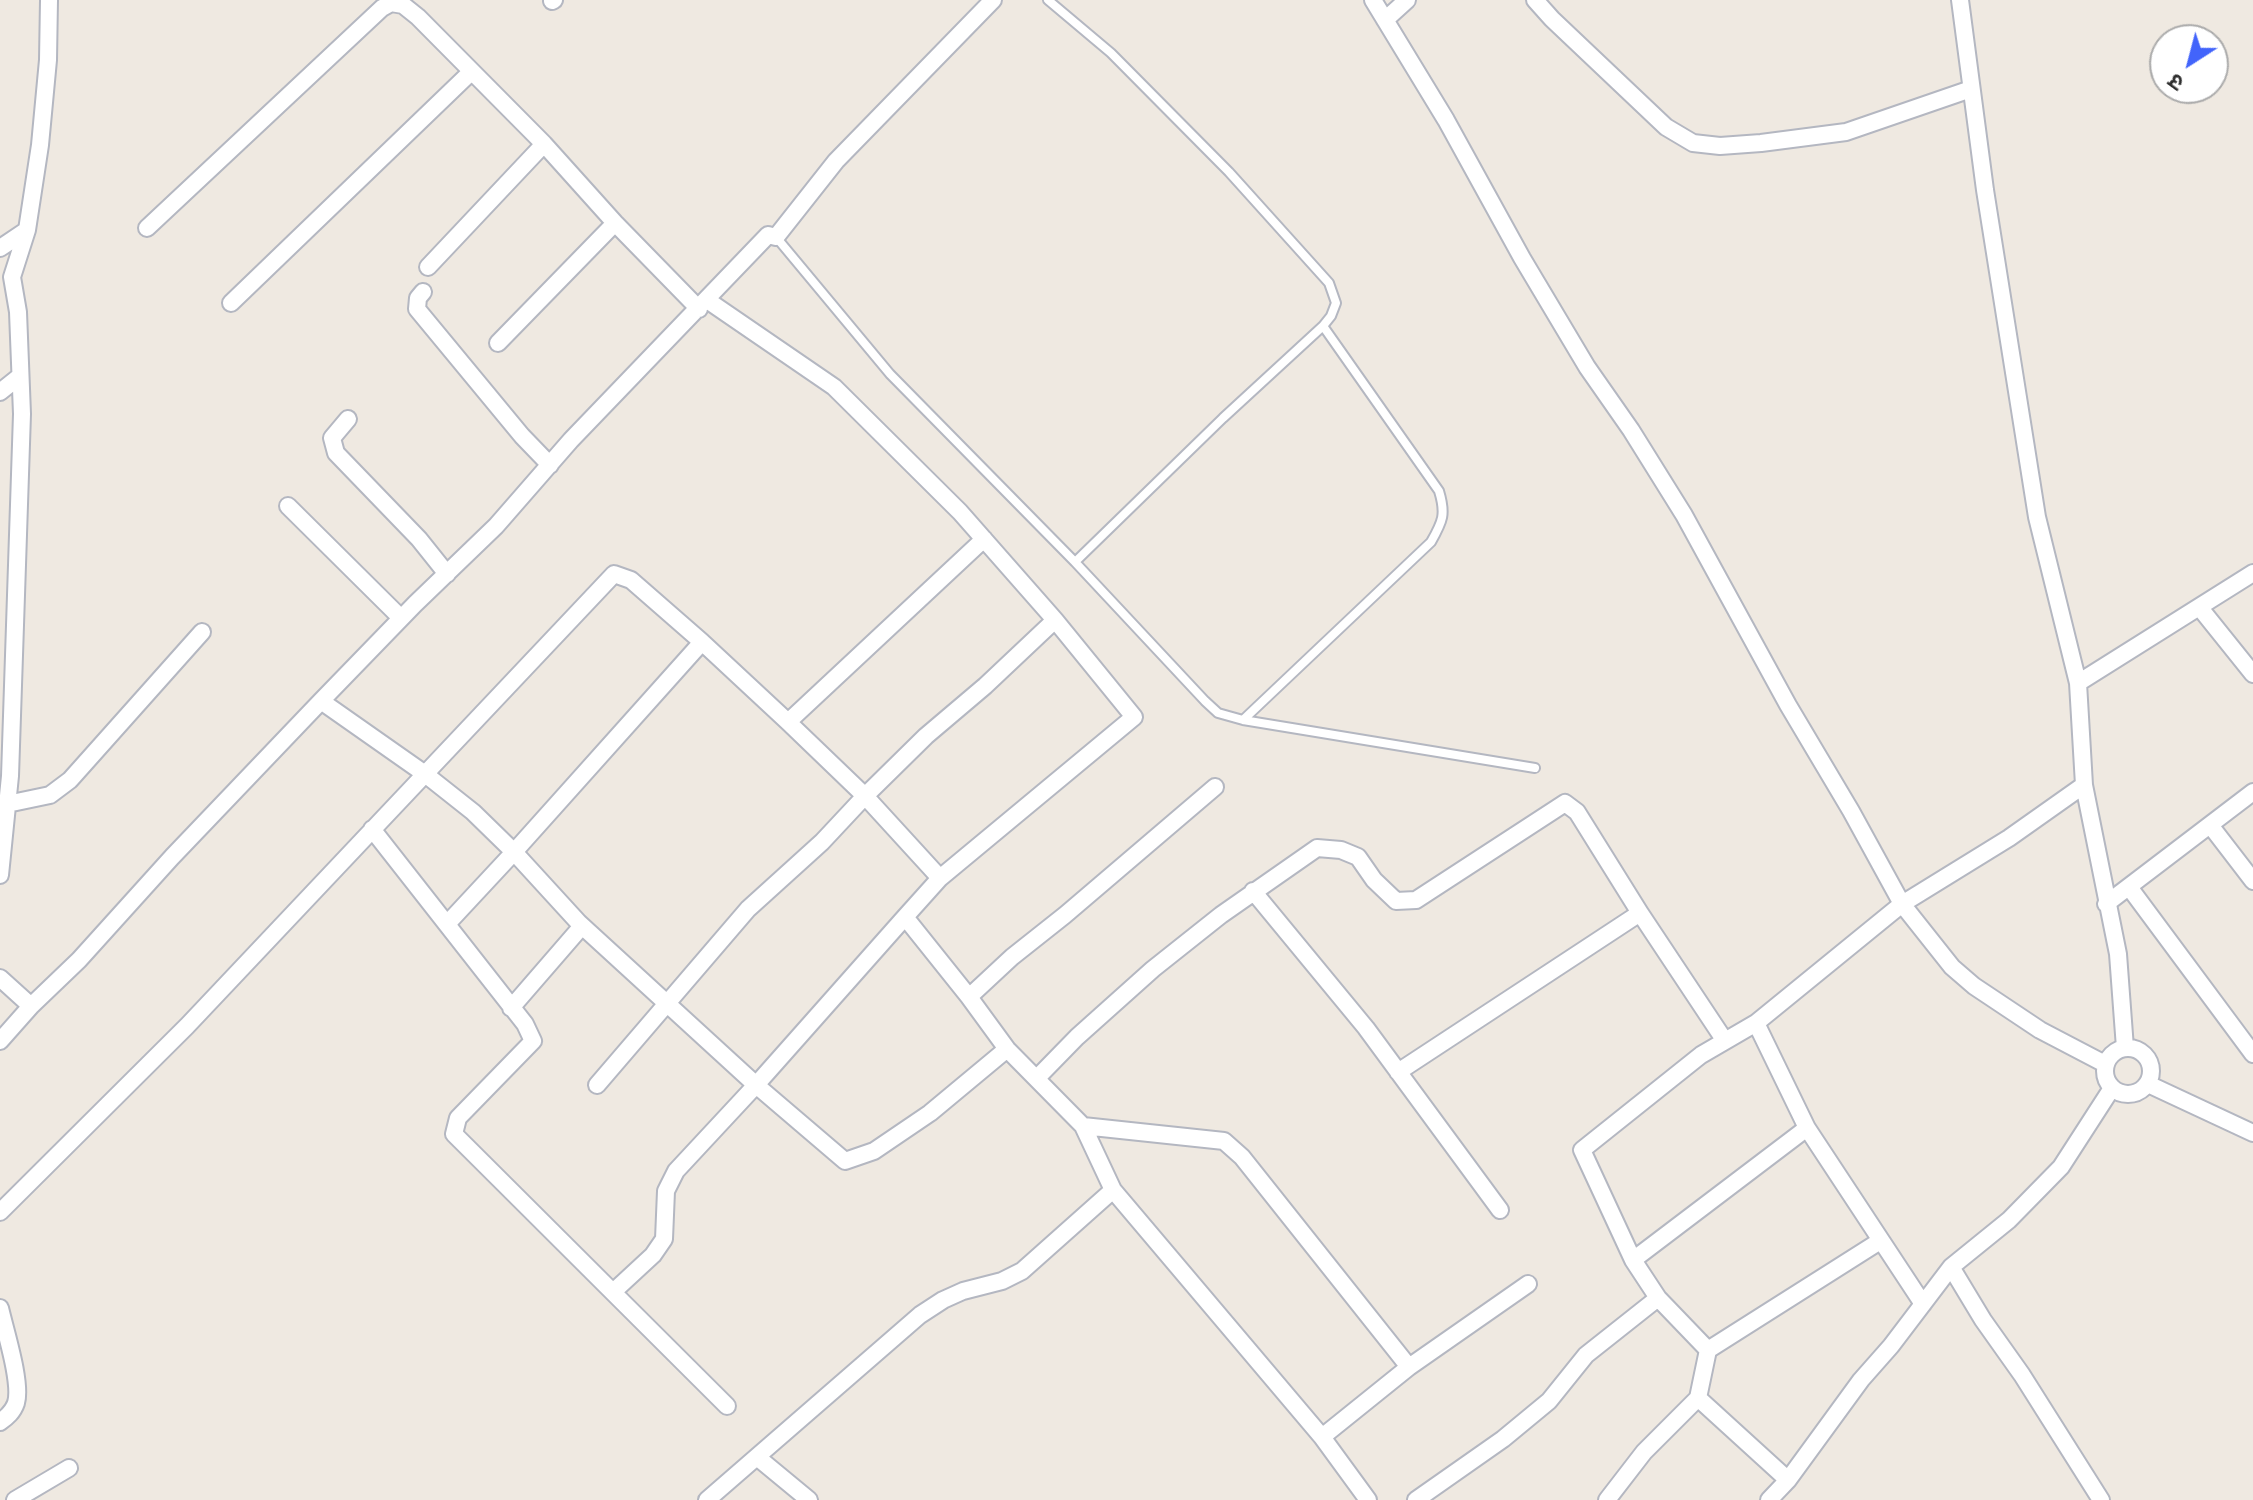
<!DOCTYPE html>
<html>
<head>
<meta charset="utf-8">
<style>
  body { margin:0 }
  #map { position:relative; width:2253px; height:1500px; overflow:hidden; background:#efe9e1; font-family:"Alegreya Sans","Noto Sans Devanagari",sans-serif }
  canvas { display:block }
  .north { position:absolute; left:2149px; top:24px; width:80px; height:80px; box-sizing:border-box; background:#fff; border:2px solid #ababab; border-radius:50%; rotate:216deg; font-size:22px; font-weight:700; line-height:32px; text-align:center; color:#2e2e2e }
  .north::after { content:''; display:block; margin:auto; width:28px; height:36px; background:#4264fb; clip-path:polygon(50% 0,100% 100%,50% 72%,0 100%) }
</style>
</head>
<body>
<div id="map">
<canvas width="2253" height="1500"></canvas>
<div class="north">उ</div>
</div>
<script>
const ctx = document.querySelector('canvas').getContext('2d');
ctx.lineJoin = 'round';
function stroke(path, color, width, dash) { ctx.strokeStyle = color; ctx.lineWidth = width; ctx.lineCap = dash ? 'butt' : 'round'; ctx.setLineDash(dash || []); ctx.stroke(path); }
const lane = new Path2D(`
  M776,237L890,374L1075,562L1223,418L1323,326L1331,316L1336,303L1329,283L1229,172L1111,53L1048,0
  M1075,562L1205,701L1218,713L1243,720L1535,768
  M1243,720L1431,542C1443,521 1446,514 1439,491L1323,326`);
const street = new Path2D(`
  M1373,0L1446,120L1522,258L1587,367L1631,430L1684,515L1788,705L1851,811L1902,904L1952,967L1974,986L2040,1030L2105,1064
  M1535,0L1552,19L1666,127L1693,143L1720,146L1761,143L1846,132L1971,89
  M1960,0L1985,190L2037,517L2078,683L2253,573
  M552,1L554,0
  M1385,20L1407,0
  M147,228L382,8L391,3L403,5L418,17L544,144L615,223L699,309
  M0,248L27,230
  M428,267L544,144
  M423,292L418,298L417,309L522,436L550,465
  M231,303L471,72
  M498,343L615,223
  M0,392L20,376
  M348,419L332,438L336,453L419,539L447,574
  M288,506L401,618
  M2200,608L2253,674
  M2078,683L2084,785L2118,954L2125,1048
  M321,701L425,774L473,812L514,852L579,923L756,1085L845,1161L874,1151L930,1113L1007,1049
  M788,722L984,539
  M7,804L50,795L70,780L202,632
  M2210,825L2253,881
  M372,829L525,1024L533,1041L458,1118L454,1134L727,1406
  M0,875L10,776L22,414L18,312L12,277L27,230L40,145L48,60L49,0
  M2129,887L2253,1054
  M1253,891L1366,1028L1500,1210
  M2106,904L2253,792
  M905,917L969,997L1007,1049L1083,1126L1113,1190L1322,1437L1368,1500
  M447,924L514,852L702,642
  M0,978L31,1006
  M969,997L1012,957L1065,915L1215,787
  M511,1008L582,926
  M1756,1023L1807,1128L1923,1304
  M0,1041L31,1006L79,960L172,857L321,701L415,604L496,526L571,440L768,235L776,237L836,161L993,0
  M2105 1071a23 23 0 1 1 46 0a23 23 0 1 1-46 0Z
  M1398,1072L1640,913
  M1037,1078L1077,1037L1153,969L1221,915L1317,848L1341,850L1358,857L1374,880L1396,901L1416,900L1565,803L1577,812L1640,913L1725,1041
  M2148,1084L2253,1133
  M597,1085L748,909L822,842L865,796L926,736L985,686L1055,620
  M1083,1126L1224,1141L1242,1157L1409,1367
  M0,1212L187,1026L614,574L631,580L702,642L788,722L865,796L940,878
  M1633,1260L1807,1128
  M1951,1267L1983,1320L2022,1375L2101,1500
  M613,1292L653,1255L664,1239L666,1191L676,1171L756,1085L905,917L940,878L1134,717L1055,620L960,512L834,387L707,300
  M0,1308C5,1330 22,1383 16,1403C13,1412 7,1417 0,1422
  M1708,1350L1880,1241
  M1322,1437L1409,1367L1528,1284
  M757,1457L809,1500
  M1788,1480L1698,1398L1708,1350L1658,1298L1633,1260L1582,1150L1701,1055L1756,1023L1902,904L2009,838L2084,785
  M15,1500L69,1468
  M707,1500L920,1315L943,1300L963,1291L1002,1281L1022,1271L1113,1190
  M1416,1500L1503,1439L1549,1401L1586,1355L1658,1298
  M1607,1500L1644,1452L1698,1398
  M1769,1500L1788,1480L1861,1380L1891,1346L1951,1267L2009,1220L2061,1167L2112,1088`);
stroke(lane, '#b4b7c1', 12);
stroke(street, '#b4b7c1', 20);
stroke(lane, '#fff', 8);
stroke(street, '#fff', 16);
</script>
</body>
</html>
